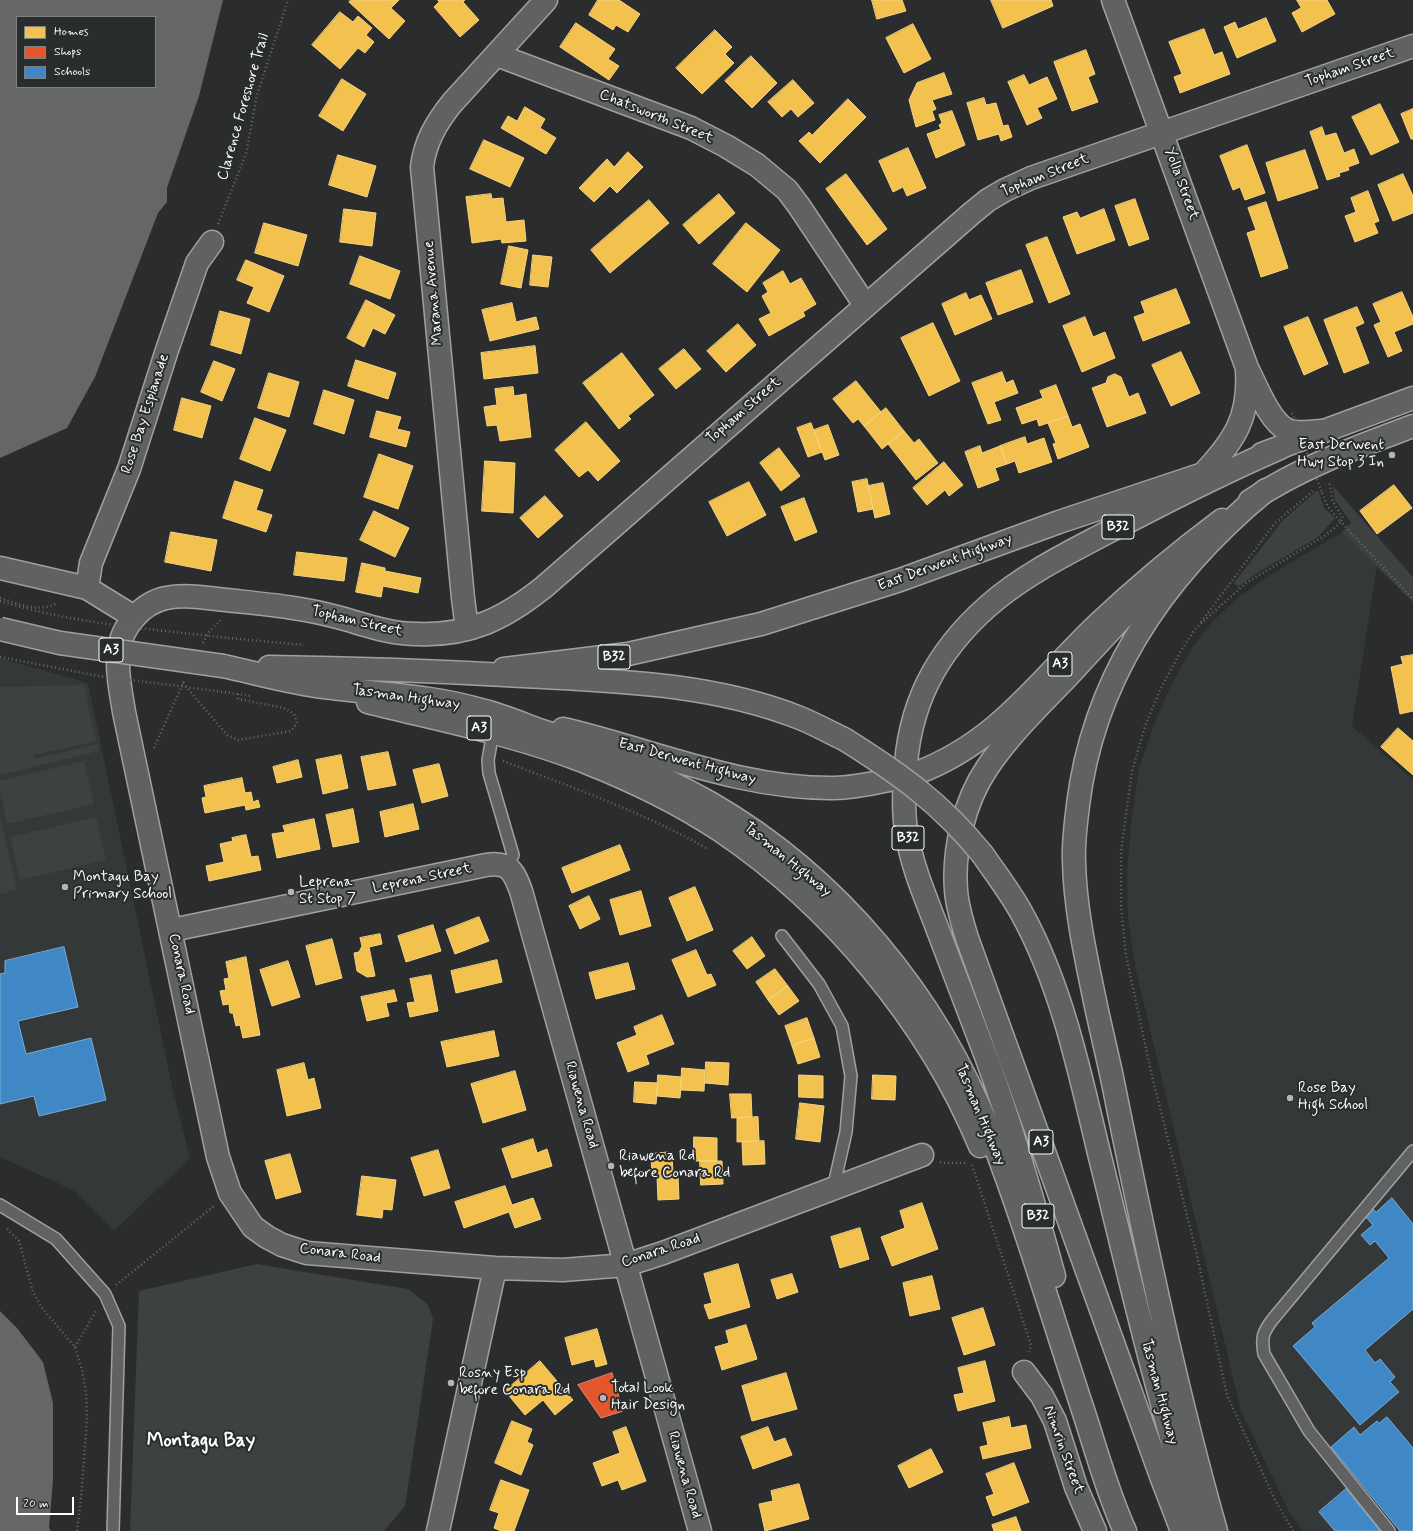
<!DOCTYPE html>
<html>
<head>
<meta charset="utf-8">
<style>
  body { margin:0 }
  #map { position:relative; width:1413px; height:1531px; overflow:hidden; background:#2b2c2d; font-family:Mynerve,sans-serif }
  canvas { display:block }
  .legend { position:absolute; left:16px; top:16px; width:140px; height:72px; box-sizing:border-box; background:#2a2d2e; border:1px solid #7f8182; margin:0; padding:5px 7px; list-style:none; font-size:12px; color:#fff }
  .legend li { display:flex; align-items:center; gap:8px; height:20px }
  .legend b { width:20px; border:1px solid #7f8182 }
  .scale { position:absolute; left:16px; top:1497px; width:58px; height:18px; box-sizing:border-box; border:2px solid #fff; border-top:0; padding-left:5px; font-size:12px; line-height:14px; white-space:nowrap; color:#fff; -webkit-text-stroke:3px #2a2d2e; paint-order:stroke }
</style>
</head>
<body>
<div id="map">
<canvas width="1413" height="1531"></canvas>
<ul class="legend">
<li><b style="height:11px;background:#f2c14e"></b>Homes</li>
<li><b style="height:11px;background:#e4572e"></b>Shops</li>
<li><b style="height:11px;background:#3f88c5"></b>Schools</li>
</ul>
<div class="scale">20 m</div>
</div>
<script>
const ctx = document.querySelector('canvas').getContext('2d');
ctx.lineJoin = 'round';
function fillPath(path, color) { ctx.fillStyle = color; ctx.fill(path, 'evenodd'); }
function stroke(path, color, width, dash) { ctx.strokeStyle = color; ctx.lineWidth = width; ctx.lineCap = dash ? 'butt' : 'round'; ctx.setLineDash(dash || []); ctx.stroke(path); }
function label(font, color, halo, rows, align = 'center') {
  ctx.font = font + ' Mynerve,sans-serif'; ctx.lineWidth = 4; ctx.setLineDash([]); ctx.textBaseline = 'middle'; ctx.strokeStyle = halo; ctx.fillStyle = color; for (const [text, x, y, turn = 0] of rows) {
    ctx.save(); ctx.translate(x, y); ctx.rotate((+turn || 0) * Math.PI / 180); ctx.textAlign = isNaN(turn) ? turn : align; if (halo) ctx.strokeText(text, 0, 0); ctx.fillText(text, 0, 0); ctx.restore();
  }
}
const built = new Path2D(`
  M1342,532L1377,565L1352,726L1413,780V1531H1303L1290,1514L1241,1411L1136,970L1128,919L1127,873L1131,824L1139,769L1155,722L1172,683L1192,648L1213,621L1240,596L1272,574Z
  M0,658L88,683L173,1091L190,1158L114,1231L73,1190L0,1157Z`);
const green = new Path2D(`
  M1333,486L1413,577V602L1342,532L1351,523L1335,500Z
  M1318,490L1324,508L1335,518L1317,538L1257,573L1238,587L1234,583L1283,520Z
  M84,685L96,741L33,755L34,759L98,744L99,751L0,775V687Z
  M84,761L94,804L7,824L0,792V781Z
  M0,816L17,890L0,894Z
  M96,817L106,860L20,880L10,837Z
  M257,1264L408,1289L428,1305L433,1319L405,1506L384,1531H130L139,1291Z`);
const water = new Path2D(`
  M0,0H223L199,96L167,188V202L158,213L95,377L67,428L0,458ZM17,17H155V87H17Z
  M0,1311L17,1328L43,1362L53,1403V1480L49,1528L51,1531H0Z`);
const homes = new Path2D(`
  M351,0H399L391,8L405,21L389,39L349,2Z
  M438,0H465L463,2L479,20L460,37L434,7L439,2Z
  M598,0H619L640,14L628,32L616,25L613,30L589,15Z
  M872,0H902L906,11L877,19Z
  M991,0H1051L1053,6L1003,28Z
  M1297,0H1327L1335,14L1302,32L1292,13L1301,8Z
  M340,12L353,22L358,16L372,28L366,35L374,42L365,53L358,48L340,69L312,45Z
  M1266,18L1276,41L1237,58L1224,27L1235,22L1238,29Z
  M576,23L615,49L608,59L619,66L609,80L560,47Z
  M913,24L931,59L904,73L886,38Z
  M1204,29L1214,55L1222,52L1230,74L1180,93L1174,77L1182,74L1169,42Z
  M715,30L732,47L725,54L734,63L702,94L676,68Z
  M1086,50L1095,74L1088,77L1098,102L1072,111L1054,62Z
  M751,56L777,83L752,108L725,81Z
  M944,73L952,94L932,100L936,109L932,111L935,120L916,127L909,100L917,83Z
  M1024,75L1029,85L1047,77L1057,99L1037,108L1042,118L1027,125L1008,82Z
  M342,79L366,94L343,131L319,116Z
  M793,80L814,103L798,117L791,109L782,117L768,102Z
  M984,98L986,105L996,103L1003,126L1008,125L1012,137L1001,141L999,134L978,140L967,103Z
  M848,99L866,117L820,163L799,141L809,132L812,135Z
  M1380,104L1399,142L1371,155L1352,117Z
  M525,107L545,119L540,128L556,138L546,154L501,128L508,116L517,121Z
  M1413,109V139H1411L1401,114Z
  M952,111L965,145L936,158L927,134L941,129L939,125L942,123L939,115Z
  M1322,127L1325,136L1336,133L1344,153L1354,149L1359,163L1348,167L1349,170L1339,173L1340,176L1327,180L1310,132Z
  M484,140L524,158L510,187L470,169Z
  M1247,145L1265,193L1245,200L1240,187L1233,190L1220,156Z
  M908,148L926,188L907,196L903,187L893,192L879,161Z
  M1305,150L1318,188L1278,201L1266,163Z
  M628,152L643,167L617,193L610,186L594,202L579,188L607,159L614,167Z
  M338,155L376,166L367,197L329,185Z
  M846,174L887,229L867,245L826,189Z
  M1403,174L1413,196V213L1393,221L1378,185Z
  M1368,191L1379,221L1374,223L1378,233L1355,242L1345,216L1356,212L1351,198Z
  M491,194L492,199L503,198L506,222L524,220L526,241L502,243L501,239L472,243L466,197Z
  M719,194L735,213L699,244L683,225Z
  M1135,199L1149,239L1129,246L1115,206Z
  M649,200L669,223L610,273L591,250Z
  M1266,202L1288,268L1261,277L1247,233L1256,230L1248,208Z
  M344,209L376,213L372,246L340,242Z
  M1104,209L1115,240L1077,254L1063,217L1077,212L1080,218Z
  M264,223L307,235L298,266L255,253Z
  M746,223L780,250L747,292L713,264Z
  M1047,237L1070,294L1049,303L1026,245Z
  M509,246L528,250L521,288L501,284Z
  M533,255L552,257L548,287L530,285Z
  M360,256L400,271L390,299L350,284Z
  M246,260L284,276L269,312L247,303L254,287L237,280Z
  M1021,270L1033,302L998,315L986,283Z
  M783,271L790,284L801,278L816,304L803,312L805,316L769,336L759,319L771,313L762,296L768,292L763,283Z
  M1176,289L1190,323L1143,341L1134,317L1145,313L1141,302Z
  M1402,292L1413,317V324L1394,332L1402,351L1388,357L1374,325L1381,322L1373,304Z
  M966,293L969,300L981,295L992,319L955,335L942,304Z
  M366,300L395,315L385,334L373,328L364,347L347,338Z
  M512,303L516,322L536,317L539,329L490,341L482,310Z
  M1357,307L1364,323L1355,327L1369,363L1344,373L1324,320Z
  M220,311L250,319L241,354L211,345Z
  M1085,317L1093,337L1105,332L1115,358L1082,372L1063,326Z
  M1308,317L1328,364L1304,375L1284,327Z
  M933,323L960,381L929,396L901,338Z
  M738,324L756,345L726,372L707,351Z
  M535,346L538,373L484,379L481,353Z
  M684,349L701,369L676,389L659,369Z
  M1181,352L1200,393L1171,406L1152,365Z
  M622,353L654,395L628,416L631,419L619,429L583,383Z
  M356,360L396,373L388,399L348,386Z
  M214,361L235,369L222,401L201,392Z
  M1002,372L1006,383L1013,380L1018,393L994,402L1001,420L988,424L972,383Z
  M269,373L299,382L289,417L258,408Z
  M1115,374L1121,377L1129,397L1138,393L1146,413L1107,427L1092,388L1106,383L1108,377Z
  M856,381L881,412L864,426L858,419L853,423L833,399Z
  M1056,385L1068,416L1039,426L1037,419L1022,424L1016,408L1043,398L1040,391Z
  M513,387L514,396L526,394L531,437L500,441L497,425L487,426L484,407L497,405L495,389Z
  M324,390L354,400L344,434L314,424Z
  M182,398L211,406L202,438L174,430Z
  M886,408L904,431L882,449L864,426Z
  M377,411L401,417L397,429L410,432L406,447L370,437Z
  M1068,416L1072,427L1080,424L1089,447L1058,459L1053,444L1056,443L1048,423Z
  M255,418L286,430L270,471L240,459Z
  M586,422L620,461L598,481L588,470L579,477L555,450Z
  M811,423L822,452L808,457L797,428Z
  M828,425L839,455L825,460L814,430Z
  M904,431L914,443L919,439L938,463L916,480L888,444Z
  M1025,437L1027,444L1044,438L1052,462L1019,473L1015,461L1007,464L1000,446Z
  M980,446L982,453L1000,446L1007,464L995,468L999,480L978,488L965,452Z
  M779,448L800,476L781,491L760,463Z
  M379,454L413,466L398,509L364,497Z
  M485,461L515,463L513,513L482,511Z
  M944,462L963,485L949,496L945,490L927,505L913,488Z
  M867,479L873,509L858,512L852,482Z
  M235,481L263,490L256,510L272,515L266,532L223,518Z
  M749,482L766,515L727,536L709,502Z
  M883,483L890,514L875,518L868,486Z
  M1394,485L1412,508L1377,534L1360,511Z
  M545,496L563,516L538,538L520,518Z
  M804,498L817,532L795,541L781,507Z
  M374,511L409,528L395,557L360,540Z
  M171,532L217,540L211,571L165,562Z
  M297,552L347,558L344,581L294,575Z
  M362,563L385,568V571L421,578L418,593L383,586L381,597L356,592Z
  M1413,655V711L1400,714L1391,667L1403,664L1401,657Z
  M1398,728L1413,741V775L1381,747Z
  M388,752L396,785L368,790L361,757Z
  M341,755L348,788L323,794L316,760Z
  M298,760L302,777L277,783L273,767Z
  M439,764L448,796L422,803L413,770Z
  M242,778L245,793L251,792L253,802L258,800L260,807L246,810L245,805L205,813L202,798L206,797L204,786Z
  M413,804L419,829L385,837L380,812Z
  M353,809L359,842L333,847L326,815Z
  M314,819L320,849L277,858L272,834L285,832L283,826Z
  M246,835L251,857L258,856L261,870L209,881L206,866L224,862L220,844L233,841L232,838Z
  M620,845L630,870L572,893L562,868Z
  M695,887L713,930L687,941L669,898Z
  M641,891L651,926L620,935L610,900Z
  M589,896L600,919L580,929L569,906Z
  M479,917L489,941L455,954L446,930Z
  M433,925L441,951L406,962L398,936Z
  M380,934L382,944L369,947L375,976L367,977L357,971L354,953L359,952L362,946L360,938Z
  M752,937L765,956L747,969L733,951Z
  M332,939L342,978L316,985L306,946Z
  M696,950L707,975L711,974L716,985L688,997L672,960Z
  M246,957L260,1035L243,1038L240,1025L236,1026L233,1013H230L229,1004L223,1005L220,991L226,990L224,979L229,978L226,962Z
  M497,960L502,982L456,993L451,971Z
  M288,961L300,997L272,1006L260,970Z
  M628,963L635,989L596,999L589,973Z
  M775,969L788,986L768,1000L756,982Z
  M431,975L438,1011L410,1017L407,1003L415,1002L410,979Z
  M788,986L799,1001L779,1015L768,1000Z
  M394,990L397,1001L386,1003L389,1016L367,1021L361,997Z
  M662,1015L674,1044L646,1055L649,1064L628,1072L617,1043L637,1035L634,1027Z
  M807,1018L814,1038L792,1046L785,1026Z
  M494,1031L499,1056L447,1067L441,1042Z
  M814,1038L820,1057L798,1064L792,1046Z
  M706,1062L729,1063L728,1085L705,1083Z
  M304,1063L308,1080L314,1078L321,1108L287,1116L277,1070Z
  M682,1068L705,1070L704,1091L681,1090Z
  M515,1071L526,1110L483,1123L471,1084Z
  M658,1075L682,1077L680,1098L657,1096Z
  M799,1075L823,1076V1098L799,1097Z
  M873,1075L896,1076L895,1100L872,1099Z
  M635,1082L658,1083L656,1104L634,1102Z
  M730,1094H751L752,1117L732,1118Z
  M800,1103L824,1106L820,1142L796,1139Z
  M758,1117L759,1141L737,1142V1118Z
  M694,1137L717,1138V1161H694Z
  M533,1139L537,1153L547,1149L552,1166L512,1178L502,1149Z
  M764,1141L765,1164L743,1165L742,1142Z
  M438,1150L450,1188L424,1196L411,1158Z
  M672,1152L673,1175L652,1177L651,1154Z
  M290,1154L301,1192L276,1199L265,1161Z
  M700,1161H722L723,1184L701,1185Z
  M678,1175L679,1199L658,1200L657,1177Z
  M362,1176L396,1180L392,1210L383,1209L382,1218L357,1215Z
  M505,1186L512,1205L533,1198L541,1219L515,1228L509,1212L464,1228L455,1202Z
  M922,1203L938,1249L892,1266L881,1237L905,1228L900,1211Z
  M860,1228L869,1259L840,1268L831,1237Z
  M738,1264L750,1307L709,1319L704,1305L712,1303L704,1274Z
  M792,1274L798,1292L777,1299L771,1280Z
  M932,1276L940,1309L910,1316L903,1283Z
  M983,1308L995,1345L964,1355L952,1318Z
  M746,1325L757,1359L722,1370L715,1347L729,1343L726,1331Z
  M597,1329L607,1364L596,1367L594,1359L572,1365L565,1338Z
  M540,1361L573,1400L555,1415L543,1400L525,1415L505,1391Z
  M985,1361L995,1401L958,1411L954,1395L964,1393L958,1368Z
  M786,1373L797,1409L752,1421L742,1386Z
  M1009,1417L1011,1428L1026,1425L1031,1448L983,1459L980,1447L988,1445L983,1423Z
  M512,1421L532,1429L527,1442L533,1445L521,1475L495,1463Z
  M626,1427L646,1481L622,1490L618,1480L602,1486L593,1463L620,1453L613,1432Z
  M768,1427L774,1442L785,1438L792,1455L753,1469L741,1437Z
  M931,1449L943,1472L909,1488L898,1466Z
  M1014,1463L1029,1502L993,1516L986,1497L994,1494L986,1474Z
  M501,1480L529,1490L514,1531H501L494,1528L499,1513L490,1510Z
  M799,1484L809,1519L765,1531L759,1504L773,1501L771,1491Z
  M1016,1517L1021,1531H994L992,1525Z`);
const shops = new Path2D(`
  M612,1373L623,1411L601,1418L578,1385Z`);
const schools = new Path2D(`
  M64,947L78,1007L18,1021L26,1054L91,1038L106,1100L39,1116L34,1096L0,1104V974L5,973V961Z
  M1392,1198L1413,1224V1309L1365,1350L1375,1363L1380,1359L1395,1377L1390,1382L1399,1392L1360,1425L1293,1346L1315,1327L1312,1323L1389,1258L1375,1241L1370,1245L1361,1235L1373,1225L1365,1216L1373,1209L1376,1212Z
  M1387,1417L1413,1448V1531H1400L1331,1447L1354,1427L1360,1435L1377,1421L1379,1423Z
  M1346,1489L1380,1531H1335L1319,1512Z`);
const path = new Path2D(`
  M218,224L246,154L257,95L288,0
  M1322,493L1328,507L1341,522L1343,518L1333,502L1329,481
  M0,598C19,604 38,613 57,603
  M1201,622L1275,523L1313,491
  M228,638L304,645
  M203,643L209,632L221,620
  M183,683L227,735L238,740L291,731L297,723L294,714L284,708L238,699V694
  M217,691L252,696
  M154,748L184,681
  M503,761C573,788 643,812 708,849
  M940,1162L944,1163H968
  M972,1165L1031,1345L1029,1352
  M7,1229L19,1241L33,1292L42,1308L75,1347L82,1370L86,1393L87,1418L81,1499L77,1531
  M116,1285L214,1206
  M75,1347L96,1311
  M1293,1531L1274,1498L1227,1395L1196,1251L1151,1072L1126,955L1121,906V852L1132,771L1145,726L1160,690L1182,649L1196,628L1246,583L1326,535L1341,522L1413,599`);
const service = new Path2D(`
  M493,732L488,760L489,773L513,855L507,867
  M782,936L819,984L842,1026L851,1076L846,1132L833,1189
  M0,1205L56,1239L105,1294L119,1326L113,1531
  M1389,1531L1309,1431L1264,1354C1261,1337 1263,1332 1273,1319L1413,1151`);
const minor = new Path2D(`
  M1113,0L1247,368C1256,385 1269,421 1287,430C1297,434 1311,432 1321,431
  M497,55L691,128L726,146L757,165L787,190L799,206L865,305
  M1204,473C1234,441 1250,417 1247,371
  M0,568L87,588L134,617
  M87,588L91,563L129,469L167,350L197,263L212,242
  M467,629L463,598L422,167C425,142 436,123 452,103L546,0
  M172,930L486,865C509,861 514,872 521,891L700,1531
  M922,1155L663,1253L626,1265L563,1270L495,1268L307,1253L282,1245L267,1237L253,1227L230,1193L218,1157L124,712C121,692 116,671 119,651C121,627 142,603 166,598C186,594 207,598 226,600C263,604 301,607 337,617C364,624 388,634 417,634C469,636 504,619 544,587L972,213L988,200L1005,190L1031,178L1413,46
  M1024,1372L1042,1396L1055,1421L1076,1487L1095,1531
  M438,1531L495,1268`);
const primary = new Path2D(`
  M1262,454L1413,398
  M1250,501C1301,467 1357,447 1413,426
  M504,669L628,654L761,624L900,580L1059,522L1212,471
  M563,729C653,750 740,789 834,788C854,788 875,783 894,779
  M917,773C998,742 1037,683 1096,626C1136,588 1178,553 1222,520`);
const trunk = new Path2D(`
  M1173,564C1137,601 1102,639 1067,677C1039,706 1009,735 987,768C964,802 953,850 956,890C957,906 962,922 967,938L1161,1476L1182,1531
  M223,666C256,673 290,683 324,687C377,694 429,695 481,710C501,715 520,723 539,730C598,749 656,773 710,803C837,876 937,997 990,1133C1025,1223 1052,1316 1082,1407C1096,1449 1107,1492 1125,1531
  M269,667C353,668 438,671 523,676C616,681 712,683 800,718C815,724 829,732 844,739
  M368,702C440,720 513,734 583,761C631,780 678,802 721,831C832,906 929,1023 980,1146
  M983,855C996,874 1010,892 1021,912C1061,984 1079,1069 1098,1149C1119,1233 1138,1317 1161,1400C1173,1443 1183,1488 1203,1529
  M1054,1276C1034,1203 1013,1130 987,1059C970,1014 953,970 936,925C925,896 912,866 907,835C903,815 904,796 905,777C908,706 935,653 988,606C1022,576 1064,555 1104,534C1162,504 1220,474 1280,448
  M1216,1531C1179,1401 1151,1269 1124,1137C1116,1095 1107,1053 1097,1011C1087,962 1075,911 1074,861C1073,842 1076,823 1078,805C1094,674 1167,572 1266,490`);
const pathBridge = new Path2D(`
  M1292,413L1306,451
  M1307,453L1322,493
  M0,601C74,624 152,629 228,638
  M0,657L99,676L217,691`);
const trunkBridge = new Path2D(`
  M0,629L60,643L223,666
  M844,739C900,774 941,803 983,855`);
const markers = [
  [1392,455,4,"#b5b5b6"],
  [65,887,4,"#b5b5b6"],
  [291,892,4,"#b5b5b6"],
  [1290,1098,4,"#b5b5b6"],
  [611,1166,4,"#b5b5b6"],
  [451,1383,4,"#b5b5b6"],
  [603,1398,4,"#b5b5b6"]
];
const shields = [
  [1118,527,32],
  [111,650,24],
  [614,657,32],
  [1060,664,24],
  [479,728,24],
  [908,838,32],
  [1041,1142,24],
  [1038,1216,32]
];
const shieldNames = [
  ["B32",1118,527],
  ["A3",111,650],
  ["B32",614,657],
  ["A3",1060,664],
  ["A3",479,728],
  ["B32",908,838],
  ["A3",1041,1142],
  ["B32",1038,1216]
];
const streetNames = [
  ["Topham Street",1350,68,-19],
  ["Clarence Foreshore Trail",244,107,-74],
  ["Chatsworth Street",656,117,22],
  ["Topham Street",1045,176,-22],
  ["Yolla Street",1181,184,70],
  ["Marana Avenue",434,293,-95],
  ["Topham Street",744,411,-41],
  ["Rose Bay Esplanade",146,414,-72],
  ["East Derwent Highway",945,563,-20],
  ["Topham Street",357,622,13],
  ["Tasman Highway",406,698,8],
  ["East Derwent Highway",687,762,15],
  ["Tasman Highway",787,860,39],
  ["Leprena Street",422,879,-12],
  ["Conara Road",181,974,78],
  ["Riawena Road",581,1105,74],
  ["Tasman Highway",980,1115,67],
  ["Conara Road",661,1251,-18],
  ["Conara Road",340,1254,7],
  ["Tasman Highway",1159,1392,75],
  ["Nimrin Street",1063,1450,70],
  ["Riawena Road",684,1475,74]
];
const poiNames = [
  ["East Derwent",1384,446,"right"],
  ["Hwy Stop 3 In",1384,463,"right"],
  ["Montagu Bay",73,878],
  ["Primary School",73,895],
  ["Leprena",299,883],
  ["St Stop 7",299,900],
  ["Rose Bay",1298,1089],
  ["High School",1298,1106],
  ["Riawena Rd",619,1157],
  ["before Conara Rd",619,1174],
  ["Rosny Esp",459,1374],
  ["before Conara Rd",459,1391],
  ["Total Look",611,1389],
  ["Hair Design",611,1406]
];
const districtNames = [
  ["Montagu Bay",201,1442]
];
fillPath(built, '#353839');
fillPath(green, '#3e4142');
fillPath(water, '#646667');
fillPath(homes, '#f2c14e');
stroke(homes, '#f6d483', 1);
fillPath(shops, '#e4572e');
stroke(shops, '#ec896d', 1);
fillPath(schools, '#3f88c5');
stroke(schools, '#79acd6', 1);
stroke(service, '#a0a0a0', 14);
stroke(minor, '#a0a0a0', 25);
stroke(primary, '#a0a0a0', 25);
stroke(trunk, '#a0a0a0', 25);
stroke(path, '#686969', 2.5, [1, 3]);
stroke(service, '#606162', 11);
stroke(minor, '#606162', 22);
stroke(primary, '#606162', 22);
stroke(trunk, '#606162', 22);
stroke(trunkBridge, '#a0a0a0', 25, []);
stroke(pathBridge, '#686969', 2.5, [1, 3]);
stroke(trunkBridge, '#606162', 22);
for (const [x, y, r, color] of markers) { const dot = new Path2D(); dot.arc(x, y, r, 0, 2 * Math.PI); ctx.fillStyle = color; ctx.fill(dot); stroke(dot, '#2a2d2e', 1.5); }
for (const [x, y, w] of shields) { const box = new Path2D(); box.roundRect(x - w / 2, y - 12, w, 24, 3); ctx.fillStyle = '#2a2d2e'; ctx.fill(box); stroke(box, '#fff', 1); }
label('bold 14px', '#fff', null, shieldNames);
label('15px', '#fff', '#2a2d2e', streetNames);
label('15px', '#fff', '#2a2d2e', poiNames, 'left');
label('bold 19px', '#fff', '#2a2d2e', districtNames);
</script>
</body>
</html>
